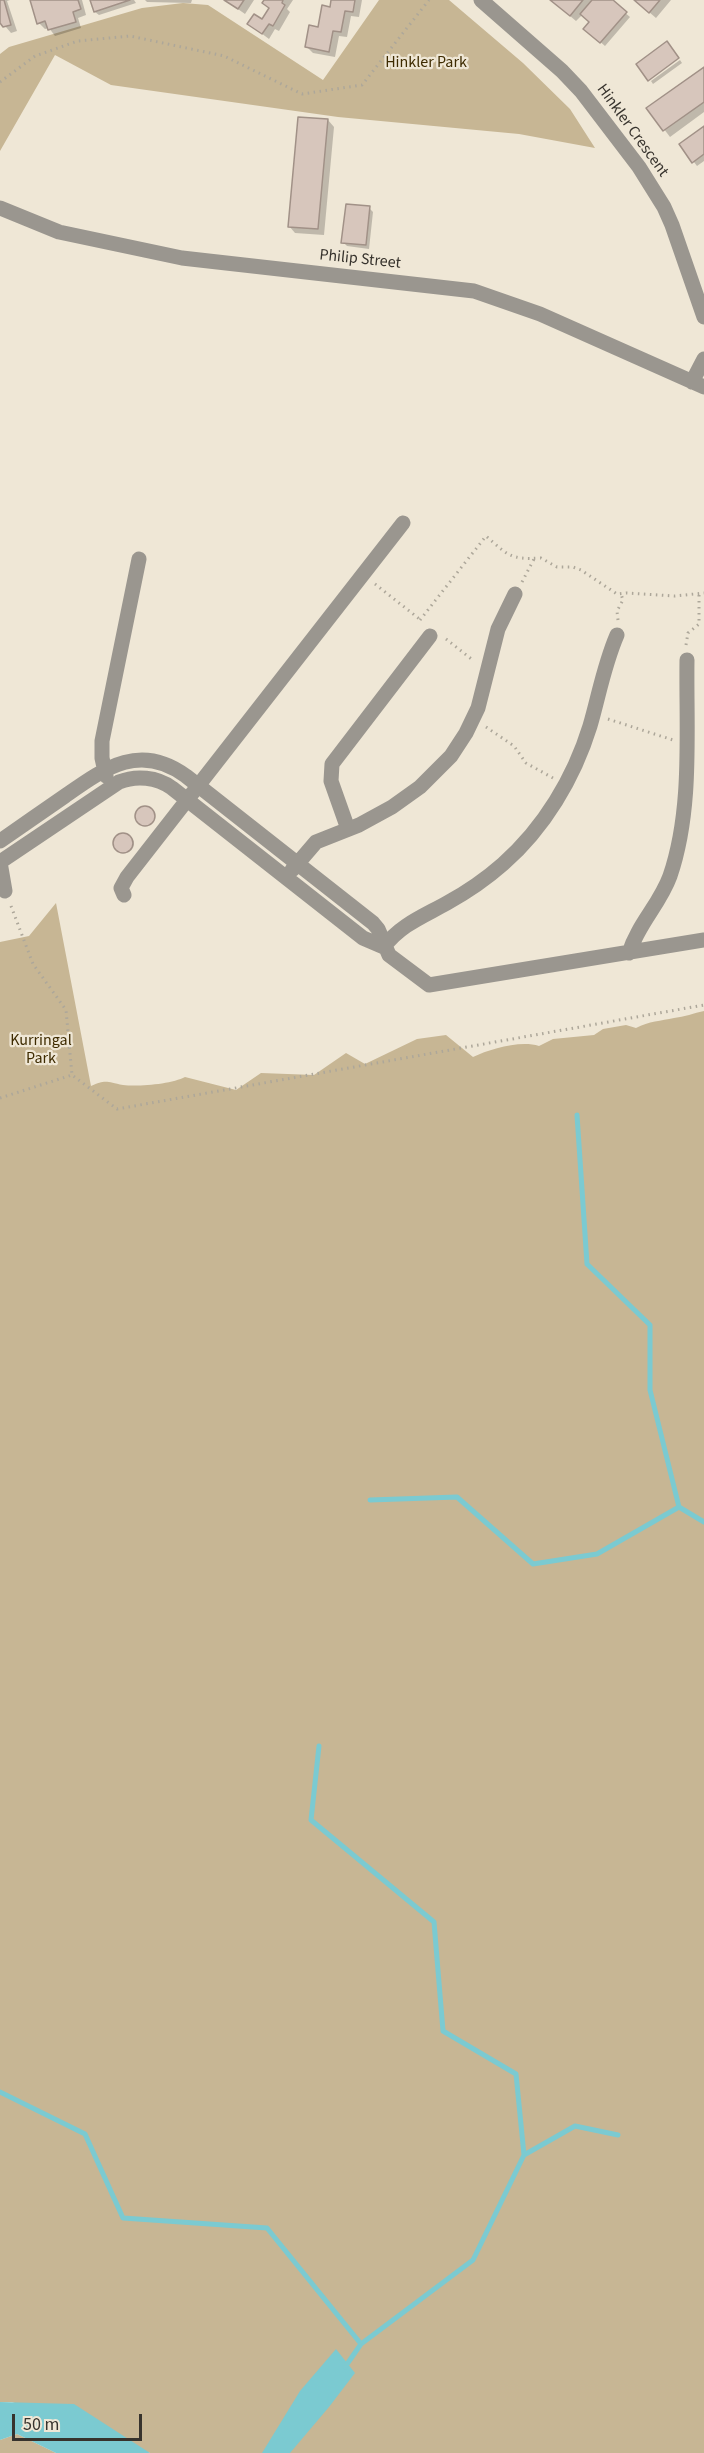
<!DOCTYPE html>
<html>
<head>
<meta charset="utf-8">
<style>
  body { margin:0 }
  #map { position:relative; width:704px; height:2453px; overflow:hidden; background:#efe7d6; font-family:"Source Sans 3",sans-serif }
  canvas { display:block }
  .scale { position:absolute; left:12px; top:2414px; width:130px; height:27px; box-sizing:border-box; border:3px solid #37332d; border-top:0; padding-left:8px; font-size:18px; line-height:21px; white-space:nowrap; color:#37332d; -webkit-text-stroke:4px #efe7d6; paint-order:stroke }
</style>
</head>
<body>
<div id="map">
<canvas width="704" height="2453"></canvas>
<div class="scale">50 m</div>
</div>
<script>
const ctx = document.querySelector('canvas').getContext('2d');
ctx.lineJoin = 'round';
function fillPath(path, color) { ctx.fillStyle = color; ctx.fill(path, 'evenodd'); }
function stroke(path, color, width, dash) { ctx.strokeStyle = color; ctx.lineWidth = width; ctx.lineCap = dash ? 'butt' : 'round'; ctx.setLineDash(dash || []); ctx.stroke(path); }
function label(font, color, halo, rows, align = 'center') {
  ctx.font = font + ' "Source Sans 3",sans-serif'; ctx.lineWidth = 4.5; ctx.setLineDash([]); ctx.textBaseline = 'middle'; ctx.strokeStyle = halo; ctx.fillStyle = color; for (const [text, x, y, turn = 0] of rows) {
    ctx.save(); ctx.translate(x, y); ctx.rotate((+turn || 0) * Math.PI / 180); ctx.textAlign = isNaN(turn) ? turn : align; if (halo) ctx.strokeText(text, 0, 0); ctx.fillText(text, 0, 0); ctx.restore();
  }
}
const green = new Path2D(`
  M379,0H449L523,63L570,109L595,148L519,134L338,117L111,85L55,55L0,151V54L9,47L142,8L183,3L208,5L323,80Z
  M56,903L91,1086C106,1079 107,1082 123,1085C138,1087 172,1084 185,1077L236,1090L261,1073L314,1075L346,1053L365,1064L417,1039L446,1035L473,1057C490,1049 520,1040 539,1046L553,1039L594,1035L603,1029L626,1025L636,1028C649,1021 661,1021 674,1018C684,1017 694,1013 704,1011V2453H150L12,2402H0V942L29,936Z
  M17,2434L56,2453H0V2440Z`);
const water = new Path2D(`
  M336,2349L355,2373L329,2407L290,2453H262L300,2391Z
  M0,2402L74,2404L150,2453H56L17,2434L0,2440Z`);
const shadow = new Path2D(`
  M0,0H10L7,1L17,31L11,33L0,20Z
  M31,0H82L86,15L78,18L81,28L55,36L49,28L45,29L39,23Z
  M91,0H134L136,3L99,15L95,12Z
  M145,0H192L191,3L147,2Z
  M225,0H254L245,14Z
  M266,0H293L287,9L290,12L279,31L275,29L269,39L249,24L263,21L270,9L264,3Z
  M333,0H362L359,17L351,16L347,37L339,36L335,57L313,53L307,47L331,8Z
  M551,0H610L630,17L605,46L589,32L590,22L582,15L576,21Z
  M635,0H671L656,18Z
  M680,60L682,63L653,84L651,81Z
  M704,68V112L670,137L648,108Z
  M328,120L334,127L324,235L295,233L289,226Z
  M704,128V161L697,166L681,145Z
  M369,208L373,212L369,249L347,246L343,242Z
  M137 817a9 9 0 1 1 18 0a9 9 0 1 1-18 0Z
  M116 844a9 9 0 1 1 18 0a9 9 0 1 1-18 0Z`);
const stream = new Path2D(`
  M577,1115L587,1264L650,1325V1390L679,1507L704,1522
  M370,1500L457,1497L533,1564L597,1554L679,1507
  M319,1746L311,1820L434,1922L443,2031L516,2074L524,2155L473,2260L361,2344
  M0,2092L85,2134L123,2218L267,2228L361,2344L345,2367
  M524,2155L575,2126L618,2135`);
const building = new Path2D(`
  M0,0H4L11,25L3,27L0,23Z
  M30,0H78L81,9L73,12L76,22L48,30L45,21L37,24Z
  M90,0H130L94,12Z
  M224,0H244L238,9Z
  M264,0H283L282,3L285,5L273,26L269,24L262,34L247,24L254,14L262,19L269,8L262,3Z
  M331,0H355L353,12L345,11L341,32L333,31L329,52L305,47L309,25L318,27L322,5L330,7Z
  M550,0H583L570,16Z
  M592,0H613L627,12L600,43L583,29L589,22L580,14Z
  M634,0H660L649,13Z
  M667,41L679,58L648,81L636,64Z
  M704,67V102L663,131L646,108Z
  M298,117L328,119L318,229L288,227Z
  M704,126V154L692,163L679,144Z
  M346,204L370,206L366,245L341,243Z
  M135 816a10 10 0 1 1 20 0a10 10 0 1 1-20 0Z
  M113 843a10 10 0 1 1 20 0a10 10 0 1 1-20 0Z`);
const path = new Path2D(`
  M0,82L35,56L78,41L130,36L224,56L302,94L362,85L429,0
  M522,582L534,559
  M375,584L422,621
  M420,620L486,536C508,555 510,560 541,558L557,567H573L581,570L617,594L626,593L675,596L704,593
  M618,620L617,611L623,600L621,594
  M446,639L474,661
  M686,645L688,633L699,624V593
  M608,719L673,740
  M486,727L514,746L526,763L553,778
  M11,906L33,964L66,1010L72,1075L117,1109L704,1005
  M0,1098L72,1075`);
const minor = new Path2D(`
  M481,0L562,71L581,91L639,167L664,207L672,225L704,317
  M0,208L59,232L182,258L474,291L540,314L704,387
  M692,382L704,359
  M106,776L102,758V741L139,559
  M348,829L331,781L332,764L430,636
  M0,841C22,826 43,811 65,796C105,768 140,742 186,776L373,923L378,929L389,955L429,985L704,940
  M0,862L119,782C136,775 157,777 172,788L363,938L384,947
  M0,862L5,891
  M292,870L316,842L359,825L392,807L420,787L451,756L466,733L478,708L498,629L515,594
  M124,895L121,888L127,877L403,523
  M384,947C400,925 424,916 447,903C467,892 486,879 503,864C544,828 574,778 590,726C599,695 604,665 617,635
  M629,953C638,924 660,904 670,876C693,809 686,730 687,660`);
const parkNames = [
  ["Hinkler Park",426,63],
  ["Kurringal",41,1041],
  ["Park",41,1059]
];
const streetNames = [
  ["Hinkler Crescent",632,131,54],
  ["Philip Street",360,260,6]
];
fillPath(green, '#c7b694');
fillPath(water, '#7bcad1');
fillPath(shadow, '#0003');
stroke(stream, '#7bcad1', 5);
fillPath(building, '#d7c6bc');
stroke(building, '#a19187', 1.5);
stroke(path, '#ada79a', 3, [1.5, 4.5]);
stroke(minor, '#9a968f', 15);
label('16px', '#3e2b00', '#efe7d6', parkNames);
label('16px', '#37332d', '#efe7d6', streetNames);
</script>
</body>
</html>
